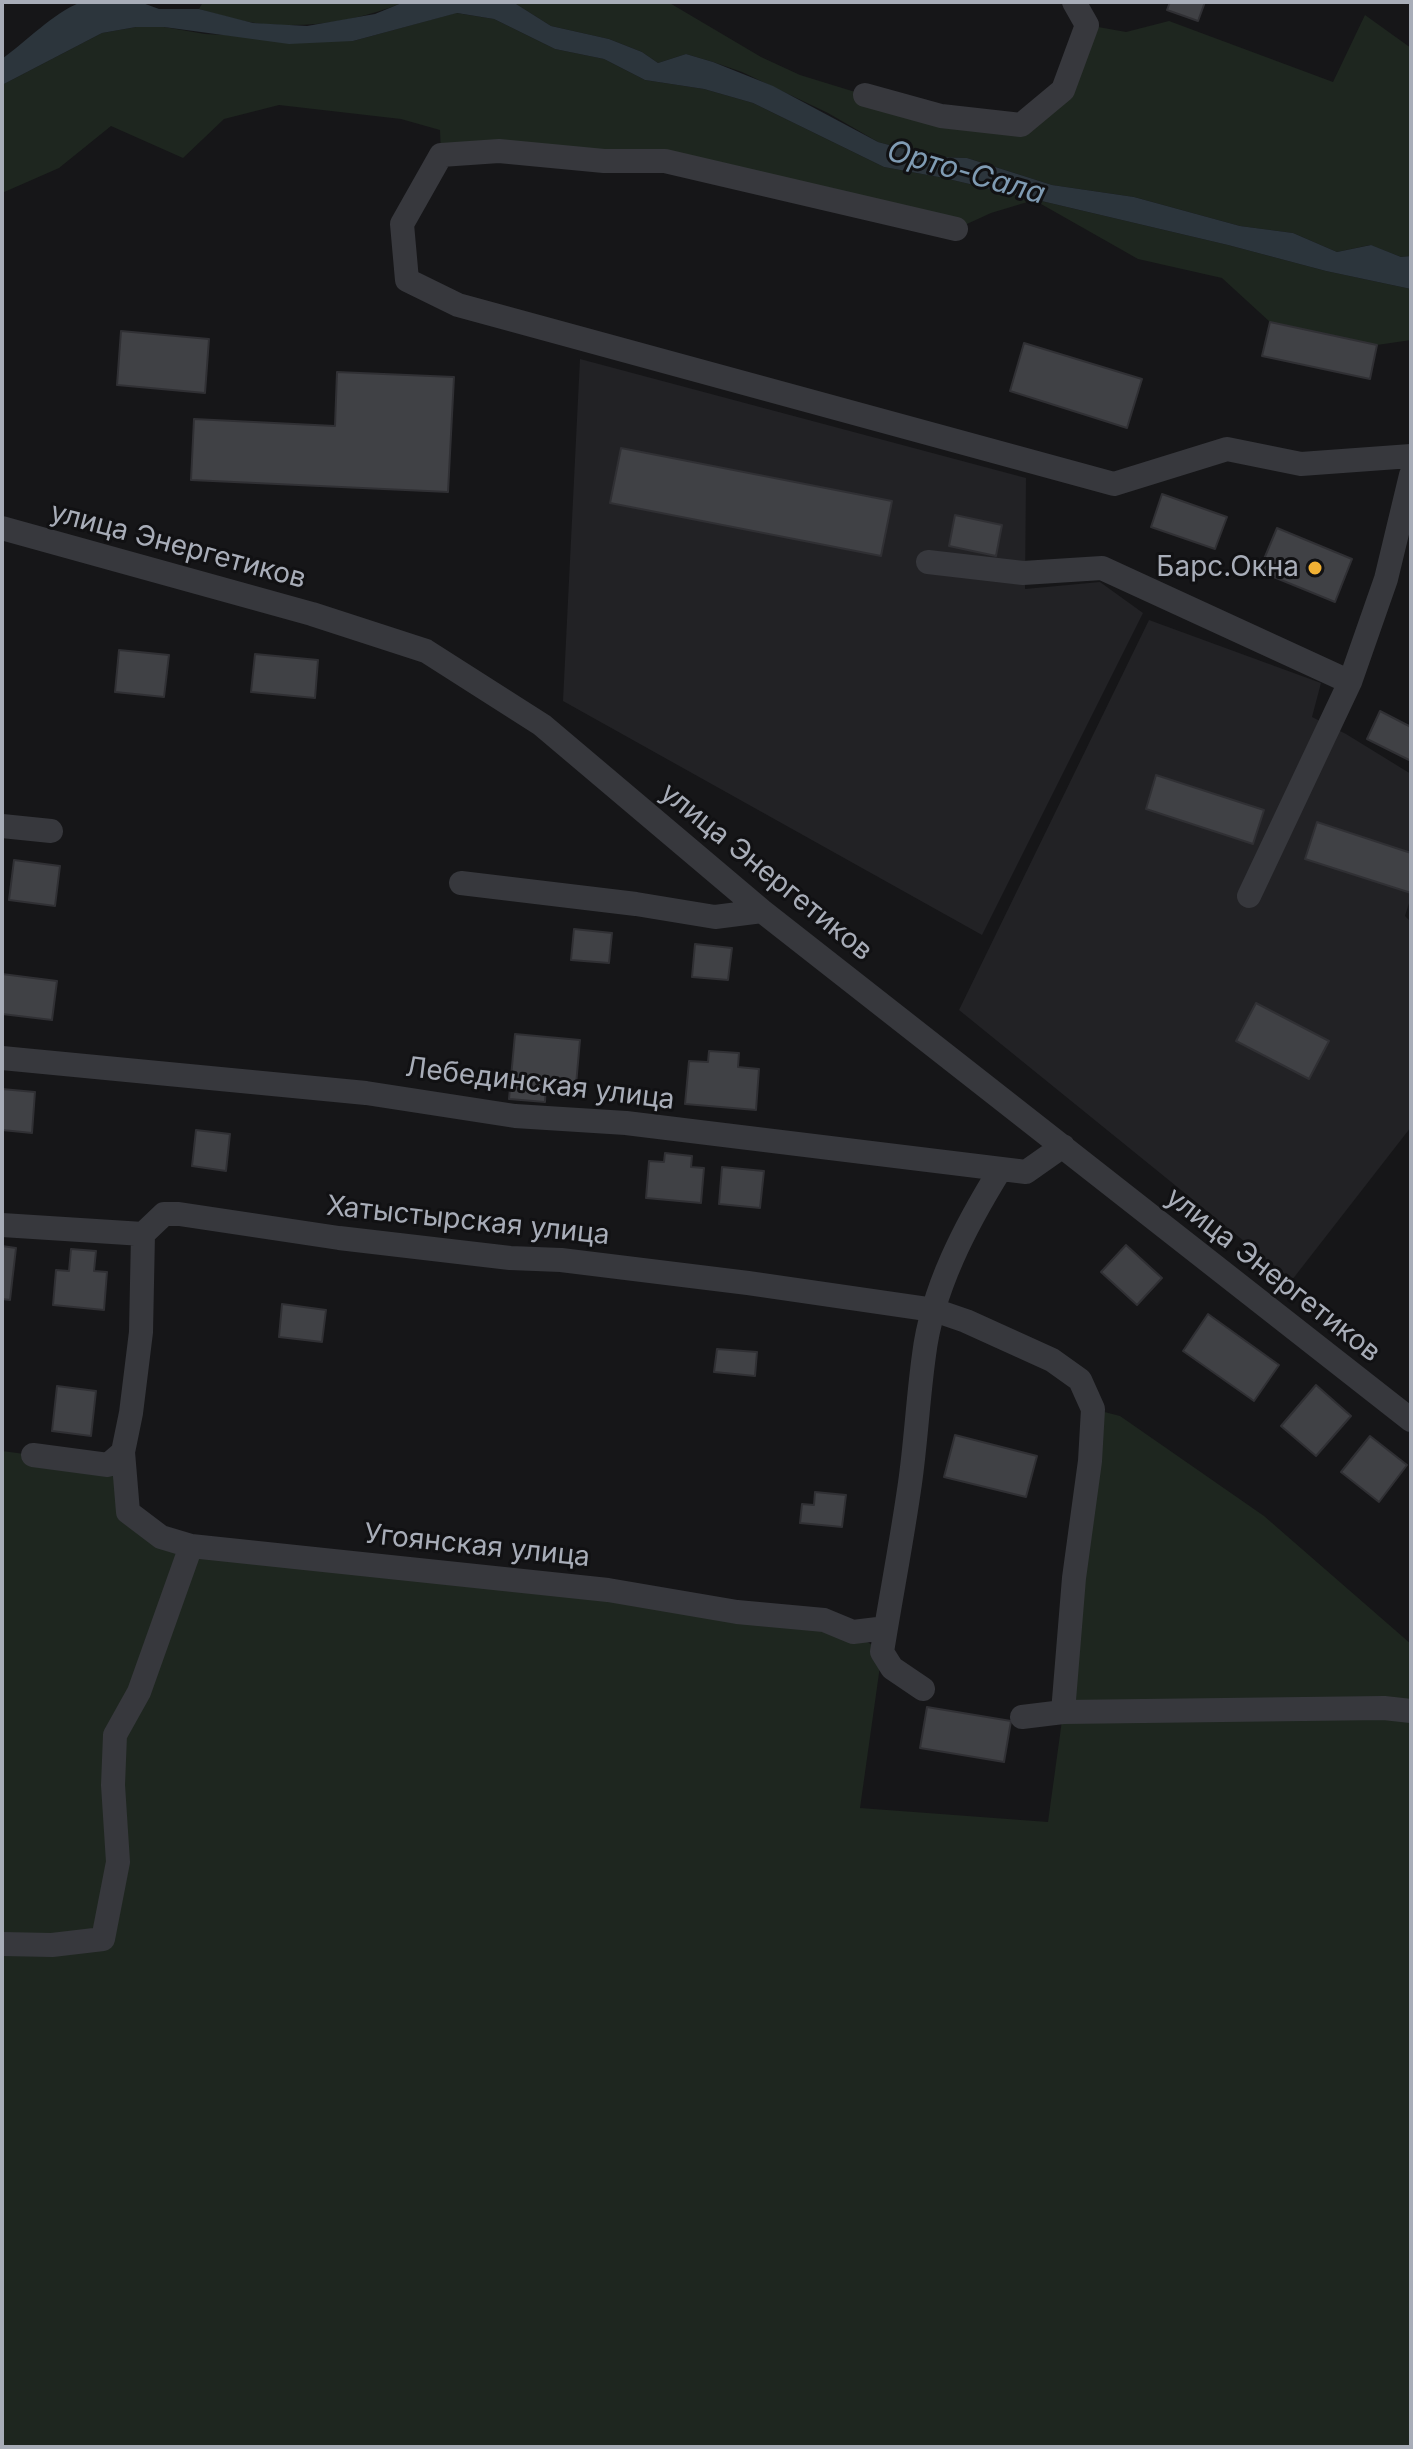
<!DOCTYPE html>
<html>
<head>
<meta charset="utf-8">
<style>
  body { margin:0 }
  #map { position:relative; width:1413px; height:2449px; overflow:hidden; background:#161618; font-family:Inter,sans-serif }
  canvas { display:block }
  .frame { position:absolute; inset:0; border:4px solid #a8adb8; pointer-events:none }
</style>
</head>
<body>
<div id="map">
<canvas width="1413" height="2449"></canvas>
<div class="frame"></div>
</div>
<script>
const ctx = document.querySelector('canvas').getContext('2d');
ctx.lineJoin = 'round';
function fillPath(path, color) { ctx.fillStyle = color; ctx.fill(path, 'evenodd'); }
function stroke(path, color, width, dash) { ctx.strokeStyle = color; ctx.lineWidth = width; ctx.lineCap = dash ? 'butt' : 'round'; ctx.setLineDash(dash || []); ctx.stroke(path); }
function label(font, color, halo, rows, align = 'center') {
  ctx.font = font + ' Inter,sans-serif'; ctx.lineWidth = 6; ctx.setLineDash([]); ctx.textBaseline = 'middle'; ctx.strokeStyle = halo; ctx.fillStyle = color; for (const [text, x, y, turn = 0] of rows) {
    ctx.save(); ctx.translate(x, y); ctx.rotate((+turn || 0) * Math.PI / 180); ctx.textAlign = isNaN(turn) ? turn : align; if (halo) ctx.strokeText(text, 0, 0); ctx.fillText(text, 0, 0); ctx.restore();
  }
}
const built = new Path2D(`
  M580,359L1026,478L1025,589L1100,582L1143,613L982,935L563,701Z
  M1149,620L1321,683L1312,717L1346,734L1411,774V897L1405,916L1411,922V1127L1292,1280L959,1010Z`);
const green = new Path2D(`
  M203,2H404C357,22 305,29 255,23C236,20 217,14 199,9Z
  M513,2H668L761,57L800,75L865,95L1021,125L1063,90L1087,25L1126,32L1169,21L1333,82L1365,15L1411,48V256L1401,257L1370,245L1337,252L1293,233L1240,226L1134,197L1052,185L967,158L934,157L878,142L828,113L742,72L713,62L686,54L658,63L642,52L609,39L551,26Z
  M456,13L494,19L555,49L604,59L645,80L704,89L753,103L884,167L944,178L1228,245L1326,271L1411,289V340L1377,345L1270,322L1222,278L1138,259L1034,200L991,213L956,229L665,161L441,155L440,130L401,119L279,105L224,119L183,158L111,126L59,168L2,193V85L102,33L136,27H164L205,34L353,41Z
  M1093,1409L1120,1416L1264,1516L1411,1644V2447H2V1451L108,1465L123,1452L129,1512L161,1537L853,1632L882,1652L860,1808L1048,1822L1063,1713Z`);
const water = new Path2D(`
  M81,2H140L159,9H199L253,23L307,26L375,14L404,2H513L551,26L609,39L642,52L658,63L686,54L713,62L773,86L878,142L934,157L967,158L1052,185L1134,197L1240,226L1293,233L1337,252L1371,245L1401,257L1411,256V289L1326,271L1228,245L944,178L884,167L753,103L704,89L645,80L604,59L555,49L494,19L457,13L353,41L289,44L164,27H136L102,33L2,85V59C28,40 52,14 81,2Z`);
const building = new Path2D(`
  M1170,2H1205L1198,21L1167,10Z
  M1270,322L1377,345L1370,379L1262,356Z
  M121,331L209,339L205,393L117,385Z
  M1024,343L1142,379L1127,428L1010,391Z
  M337,372L454,377L448,492L191,480L194,419L335,426Z
  M621,448L892,501L881,556L610,503Z
  M1162,494L1227,517L1215,549L1151,527Z
  M955,515L1002,525L996,556L949,546Z
  M1277,528L1352,559L1335,602L1259,571Z
  M119,650L169,655L164,697L115,692Z
  M255,654L318,660L315,698L251,692Z
  M1380,711L1411,727V761L1367,739Z
  M1156,775L1264,810L1253,844L1146,809Z
  M1317,822L1411,853V893L1305,859Z
  M14,860L60,866L55,906L9,900Z
  M574,929L612,933L609,963L571,960Z
  M695,944L732,948L728,980L692,977Z
  M2,974L57,981L52,1020L2,1014Z
  M1256,1003L1329,1041L1309,1079L1236,1041Z
  M515,1034L580,1040L576,1085L546,1083L545,1102L509,1099Z
  M709,1051L739,1053L738,1067L759,1069L756,1110L685,1104L689,1061L708,1062Z
  M2,1089L35,1092L32,1133L2,1130Z
  M196,1130L230,1134L226,1171L192,1166Z
  M665,1153L692,1156L691,1167L704,1168L701,1203L646,1198L649,1161L664,1162Z
  M722,1167L764,1171L760,1208L719,1204Z
  M1126,1245L1162,1278L1137,1305L1101,1272Z
  M2,1246L16,1248L10,1300L2,1299Z
  M71,1249L96,1251L94,1271L107,1272L104,1310L53,1305L56,1270L69,1271Z
  M282,1304L326,1310L322,1342L279,1337Z
  M1208,1314L1279,1365L1254,1401L1183,1351Z
  M717,1349L757,1352L755,1376L714,1372Z
  M1316,1385L1351,1416L1316,1456L1281,1426Z
  M57,1386L96,1391L91,1436L52,1431Z
  M955,1435L1037,1456L1026,1497L944,1477Z
  M1370,1436L1407,1465L1379,1502L1341,1472Z
  M815,1492L846,1495L842,1527L800,1523L802,1504L814,1505Z
  M927,1707L1011,1721L1004,1762L920,1748Z`);
const minor = new Path2D(`
  M865,95L941,116L1021,125L1063,90L1087,25L1074,2
  M956,229L665,161H604L499,151L441,155L402,224L407,280L458,305L1114,484L1227,449L1301,464L1411,456
  M2,528L312,614L426,651L542,725L762,911L1411,1420
  M928,562L1023,573L1102,568L1350,682
  M2,826L51,831
  M461,883L636,904L715,917L762,911
  M1249,896L1350,682L1386,579L1411,475
  M2,1058L366,1093L515,1116L626,1123L1026,1172L1063,1146
  M2,1225L143,1234L164,1214H179L339,1238L510,1258L561,1260L748,1283L934,1310L966,1321L1052,1360L1080,1380L1093,1409L1090,1461L1074,1578L1063,1712L1022,1717
  M123,1452L128,1512L161,1537L191,1546L608,1590L737,1612L824,1620L853,1632L886,1628
  M33,1455L108,1465L123,1452L131,1413L141,1332L143,1234
  M923,1689L892,1668L882,1652C891,1596 902,1540 910,1483C916,1441 918,1398 924,1355C932,1289 966,1225 1000,1170
  M1063,1712L1384,1708L1411,1711
  M2,1944L52,1945L103,1939L118,1862L113,1785L115,1735L139,1692L191,1546`);
const markers = [
  [1315,568,8,"#f2b134"]
];
const streetNames = [
  ["улица Энергетиков",178,546,15],
  ["улица Энергетиков",766,872,39],
  ["Лебединская улица",540,1084,7],
  ["Хатыстырская улица",468,1221,6],
  ["улица Энергетиков",1273,1275,38],
  ["Угоянская улица",477,1546,6]
];
const poiNames = [
  ["Барс.Окна",1299,568]
];
const waterNames = [
  ["Орто-Сала",966,173,16]
];
fillPath(built, '#222225');
fillPath(green, '#1e261f');
fillPath(water, '#2c353c');
fillPath(building, '#404145');
stroke(building, '#303034', 2);
stroke(minor, '#37383d', 24);
for (const [x, y, r, color] of markers) { const dot = new Path2D(); dot.arc(x, y, r, 0, 2 * Math.PI); ctx.fillStyle = color; ctx.fill(dot); stroke(dot, '#111113', 3); }
label('28px', '#a8adb8', '#111113', streetNames);
label('28px', '#a8adb8', '#111113', poiNames, 'right');
label('italic 30px', '#7f9bb3', '#111113', waterNames);
</script>
</body>
</html>
